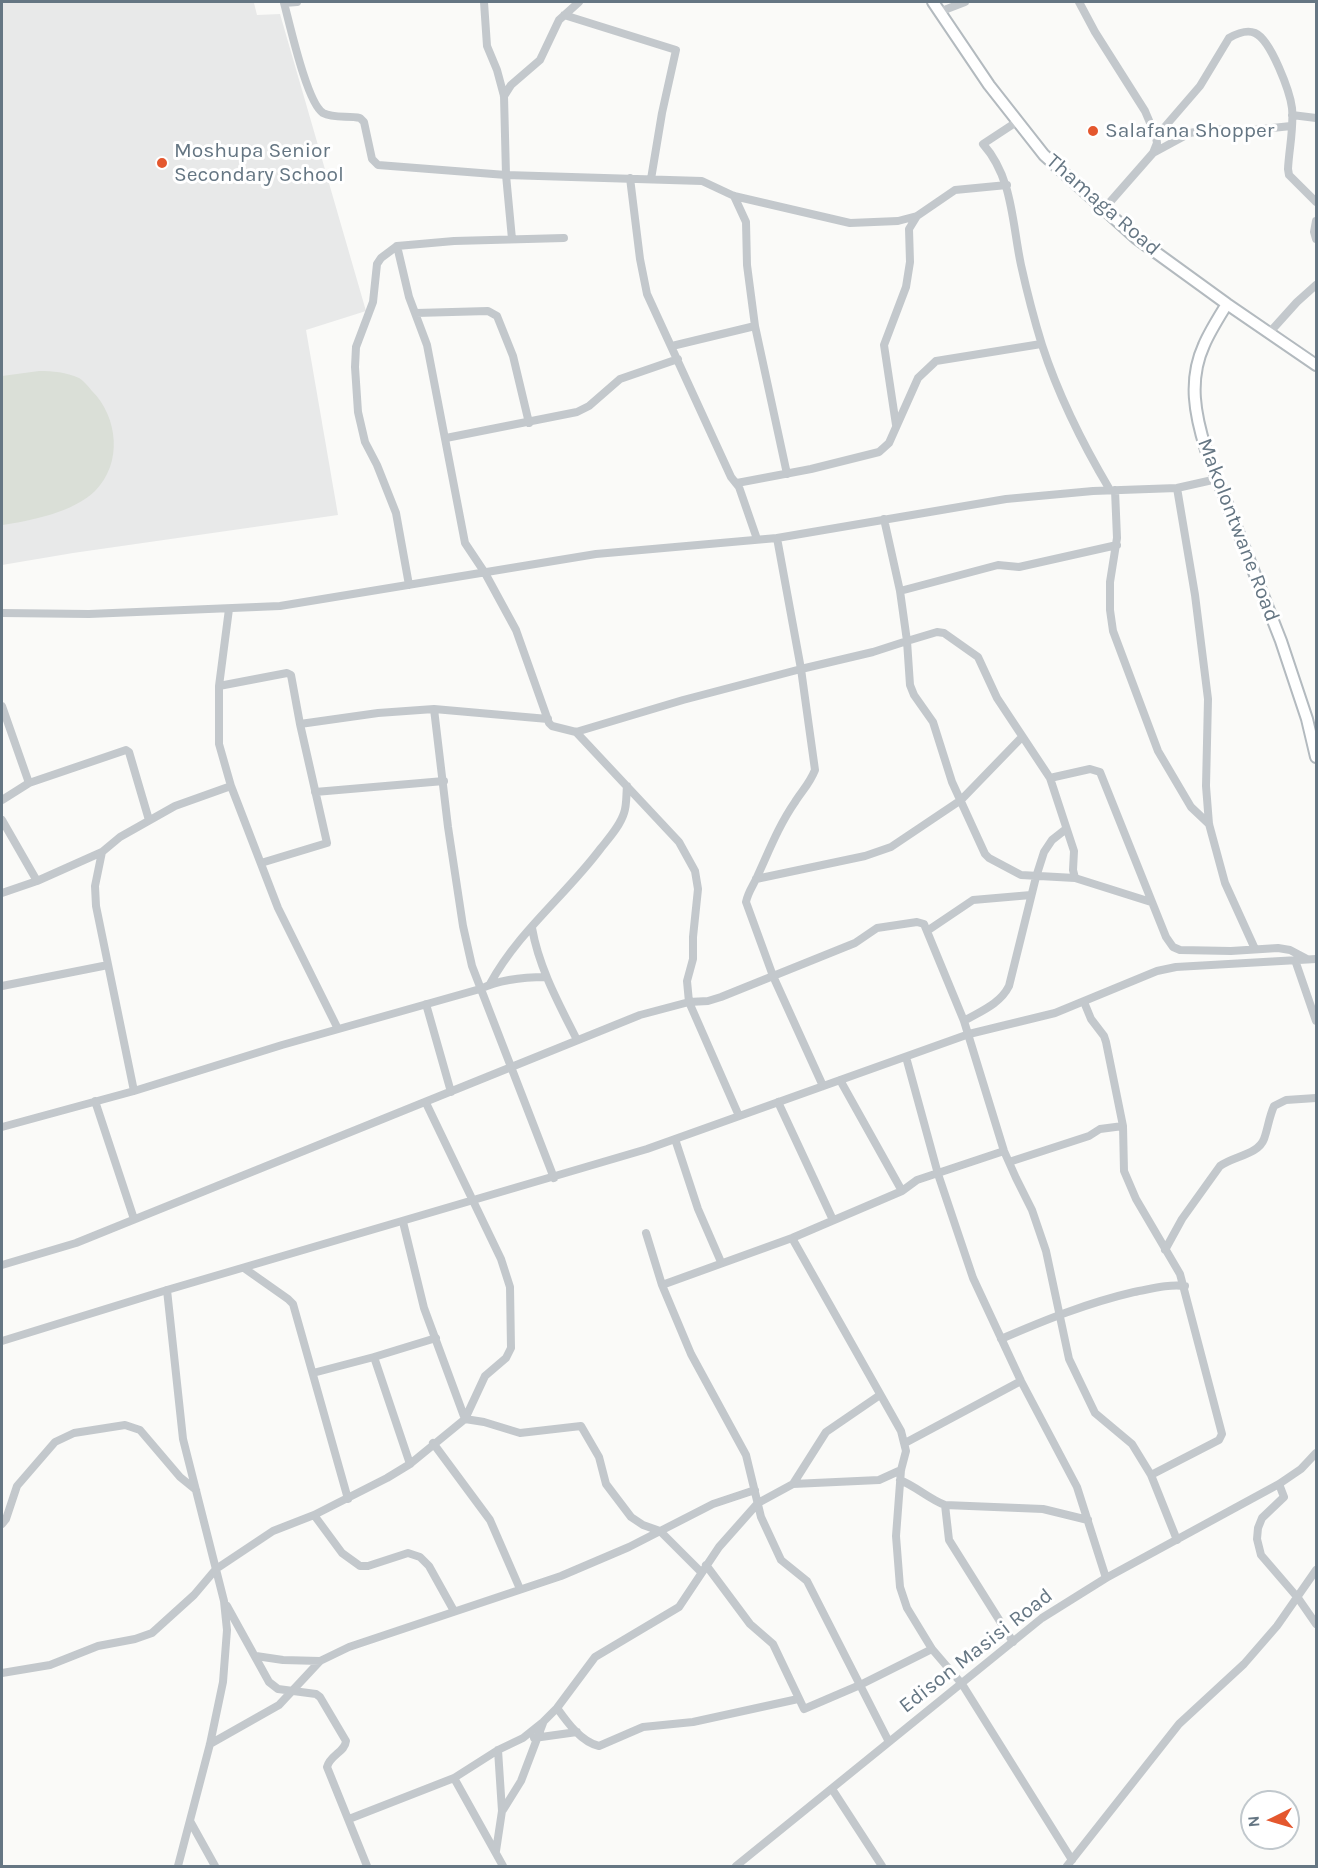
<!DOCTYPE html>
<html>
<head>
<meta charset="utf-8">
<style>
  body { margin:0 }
  #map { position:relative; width:1318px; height:1868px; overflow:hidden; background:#fafaf8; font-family:Karla,sans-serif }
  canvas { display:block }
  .frame { position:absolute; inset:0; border:3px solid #657683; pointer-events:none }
  .north { position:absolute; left:1240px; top:1790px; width:60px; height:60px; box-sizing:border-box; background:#fff; border:2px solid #c1c8cd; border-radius:50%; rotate:265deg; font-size:16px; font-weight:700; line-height:24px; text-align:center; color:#657683 }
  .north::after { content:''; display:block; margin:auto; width:21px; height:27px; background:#e4572e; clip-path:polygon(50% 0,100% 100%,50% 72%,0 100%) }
</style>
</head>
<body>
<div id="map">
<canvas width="1318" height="1868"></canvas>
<div class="frame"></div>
<div class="north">N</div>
</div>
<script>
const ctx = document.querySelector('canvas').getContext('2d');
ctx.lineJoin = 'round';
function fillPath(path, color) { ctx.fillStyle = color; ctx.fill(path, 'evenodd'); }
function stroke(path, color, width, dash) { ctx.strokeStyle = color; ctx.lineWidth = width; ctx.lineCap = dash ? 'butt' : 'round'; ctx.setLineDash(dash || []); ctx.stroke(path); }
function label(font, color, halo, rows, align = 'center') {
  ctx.font = font + ' Karla,sans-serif'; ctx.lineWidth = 6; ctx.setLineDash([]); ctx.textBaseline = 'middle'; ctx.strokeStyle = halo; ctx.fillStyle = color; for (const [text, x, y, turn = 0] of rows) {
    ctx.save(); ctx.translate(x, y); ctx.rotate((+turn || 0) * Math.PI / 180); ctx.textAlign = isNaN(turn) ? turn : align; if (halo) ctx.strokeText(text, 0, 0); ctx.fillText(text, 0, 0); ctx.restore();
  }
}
const built = new Path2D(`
  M2,2H259L254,3L257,15L280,14L366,311L306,330L338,515L73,553L2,565Z`);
const green = new Path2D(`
  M39,371C53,371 66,372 79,378C84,381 89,387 92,391C118,417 123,463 95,491C74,512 30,521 2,525V376Z`);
const street = new Path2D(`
  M297,2L284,3C290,25 307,103 323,113C334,119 349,115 360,118L364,122L372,159L378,165L506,175L702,181L734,196L850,223L898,221L917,216L955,190L1007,185
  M484,2L487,46L497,70L504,96L506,175L512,239
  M1079,2L1095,32L1145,111L1156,137L1157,143L1153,153L1103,210
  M939,12L965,2
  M564,15L676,50L662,113L651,179
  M504,96L511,85L540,60L559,20L579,2
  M1292,115L1316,118
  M1018,121L983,144C1013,178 1012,223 1021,265C1027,292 1034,319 1042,345C1059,397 1082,443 1110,490
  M1156,137L1200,86L1229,38C1236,34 1246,29 1255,33C1271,40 1290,92 1292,108C1294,128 1289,149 1288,169L1289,175L1316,202
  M1153,153L1190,133L1210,129L1244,131L1291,126
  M630,178L640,259L647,294L731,477L739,487L757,539
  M734,196L746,222L747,265L755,326L787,474
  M1316,221L1314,232L1316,239
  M397,246L409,297L427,345L465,543L485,573L516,630L549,723L552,726L576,732L683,700L801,669L777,538
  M416,313L488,311L497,316L513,356L529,423
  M1270,332L1297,302L1316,285
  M672,346L755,326
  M896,425L884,345L906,287L910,262L909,229L917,216
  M446,438L577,412L589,406L620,379L678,359
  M737,483L811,469L879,452L889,443L918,378L936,361L1041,344
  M1177,488L1195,595L1208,699L1206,786L1209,824L1225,883L1255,949
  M1115,490L1117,538L1110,582V610L1113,631L1158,751L1191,807L1209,824
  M884,519L900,591L907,641L937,632L944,633L978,657L997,698L1050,778L1074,851L1073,870L1075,878L1151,902
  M409,585L396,513L377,465L365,442L358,412L355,367L356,347L373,302L377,264L381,258L397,246L454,241L564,238
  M900,591L998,565L1019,567L1117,545
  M229,609L219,686L287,673L291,675L300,724L378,713L434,709L448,827L463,926L472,966L554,1178
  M2,613L89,614L280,606L596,554L777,538L1006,499L1093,491L1177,488L1217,479
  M219,686V744L231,786L175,806L120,837L102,852L95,886L96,906L134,1091L282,1045L480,989C501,979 523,977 546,977
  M2,706L29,783L126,750L129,752L149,820
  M434,709L548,719
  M576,732L679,842L695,871L698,889L693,937V959L687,981L689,1002L708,1001L721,997L855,943L877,928L917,922L924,924L964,1021L1004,1151L1016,1178L1032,1210L1046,1251L1069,1359L1095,1413L1132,1444L1151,1475L1177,1540
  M1050,778L1090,769L1100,772L1166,937L1173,947L1180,950L1231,951L1278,948L1290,950L1307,959
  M231,786L278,908L338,1029
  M315,792L444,781
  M2,800L29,783
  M2,820L37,881
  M261,863L327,843L300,724
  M756,879L865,856L891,847L961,800L1022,737
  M2,893L37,881L102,852
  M532,928C539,968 559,1004 577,1040
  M927,931L973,900L1031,895
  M1295,960L1316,1021
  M490,984C518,932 566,895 601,848C609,838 620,826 624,813C627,805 626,795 627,786
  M2,986L108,965
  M1084,1002L1091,1019L1104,1036L1106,1042L1123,1126L1124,1171L1136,1199L1180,1274L1222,1434L1219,1440L1151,1475
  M426,1004L451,1092
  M964,1021C981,1011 1000,1004 1009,986L1036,877L1044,852L1052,840L1066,829
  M906,1057L938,1174L973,1278L1021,1381L1077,1487L1106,1578
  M840,1080L902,1191
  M823,1086L773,976L746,902C748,892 753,886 757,877C769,851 779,825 795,802C802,791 810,783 815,770L801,669L873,652L907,641L910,685L914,695L933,722L952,782L985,854L989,858L1021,875L1075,878
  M95,1101L134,1219
  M778,1102L833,1220
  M2,1127L134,1091
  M675,1139L698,1209L721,1262
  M1009,1162L1089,1136L1100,1129L1123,1126
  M403,1222L424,1308L465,1419L484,1422L520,1433L581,1426L599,1457L606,1484L631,1517L643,1525L660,1531L701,1572
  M646,1233L662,1285L691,1354L746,1455L761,1517L781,1560L807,1581L889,1742
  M792,1238L901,1431L906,1451L901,1470L896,1536L900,1587L907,1608L932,1649L962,1684L1072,1860
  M1165,1250L1182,1219L1220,1166C1233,1156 1258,1155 1264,1139C1268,1128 1269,1117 1274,1106L1286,1100L1316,1098
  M2,1265L76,1243L640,1015L689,1002L739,1116
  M244,1268L288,1299L293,1304L348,1499
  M662,1285L792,1238L902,1191L917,1180L1004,1151
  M167,1290L183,1439L224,1601L227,1630L223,1682L210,1744L178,1866
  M1001,1339C1045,1320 1087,1303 1134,1292C1151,1289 1167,1284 1185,1286
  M2,1341L167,1290L647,1149L969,1034L1055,1013L1157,971L1176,967L1316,959
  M374,1357L410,1464
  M313,1373L374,1357L436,1338
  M433,1443L490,1520L520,1589
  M905,1443L1021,1381
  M900,1480C917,1487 929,1499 945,1505L1043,1509L1088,1520
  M793,1484L826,1432L880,1395
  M1279,1484L1284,1497L1262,1518L1258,1528L1257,1539L1261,1555L1298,1598L1316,1624
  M945,1505L949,1540L1013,1642
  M314,1515L342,1553L360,1566H368L408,1553L420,1557L429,1566L454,1611
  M2,1524L6,1519L17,1486L55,1442L74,1433L125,1425L140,1430L180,1477L196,1490
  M706,1565L750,1624L773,1644L804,1709L860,1685L932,1649
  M227,1606L269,1682L278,1689L316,1694L320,1697L346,1741C345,1752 330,1755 327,1767L367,1866
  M256,1656L283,1660L320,1661
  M2,1673L50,1665L98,1646L135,1639L152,1633L194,1595L216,1569L273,1531L314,1515L387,1478L410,1464L465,1419L485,1376L506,1358L511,1348L510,1287L501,1259L426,1103
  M557,1708C567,1722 581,1742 599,1746L643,1727L693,1722L798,1699
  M534,1738L577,1732
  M210,1744L279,1705L320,1661L349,1647L561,1576L629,1547L713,1504L755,1490
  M454,1778L503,1866
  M832,1789L882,1866
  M503,1810L521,1781L543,1723
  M349,1819L454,1778L498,1750L523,1738L543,1722L557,1708L595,1657L679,1607L719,1547L758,1503L793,1484L879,1480L901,1470
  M190,1821L215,1866
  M496,1851L502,1811L498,1750
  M736,1866L1042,1618L1106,1578L1279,1484L1301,1469L1316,1453
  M1067,1866L1179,1724L1244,1664L1277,1626L1316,1570`);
const secondary = new Path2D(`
  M933,2L989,85L1044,155L1136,238L1227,304L1316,365
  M1227,304C1219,317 1210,331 1204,345C1188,380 1195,415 1206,450L1281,641L1307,719L1316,757`);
const markers = [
  [1093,131,6,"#e4572e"],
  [162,163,6,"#e4572e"]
];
const poiNames = [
  ["Salafana Shopper",1105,131],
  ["Moshupa Senior",174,151],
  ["Secondary School",174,175]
];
const streetNames = [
  ["Thamaga Road",1103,205,41],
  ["Makolontwane Road",1238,530,69],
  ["Edison Masisi Road",976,1651,-38]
];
fillPath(built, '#e8e9e9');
fillPath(green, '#dadfd7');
stroke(secondary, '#b3babf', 14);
stroke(street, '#c3c8cc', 8);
stroke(secondary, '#fff', 10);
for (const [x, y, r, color] of markers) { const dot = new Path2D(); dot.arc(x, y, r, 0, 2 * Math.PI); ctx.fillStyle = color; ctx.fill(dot); stroke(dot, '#fff', 2); }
label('21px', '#657683', '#fff', poiNames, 'left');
label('21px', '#657683', '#fff', streetNames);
</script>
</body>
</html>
